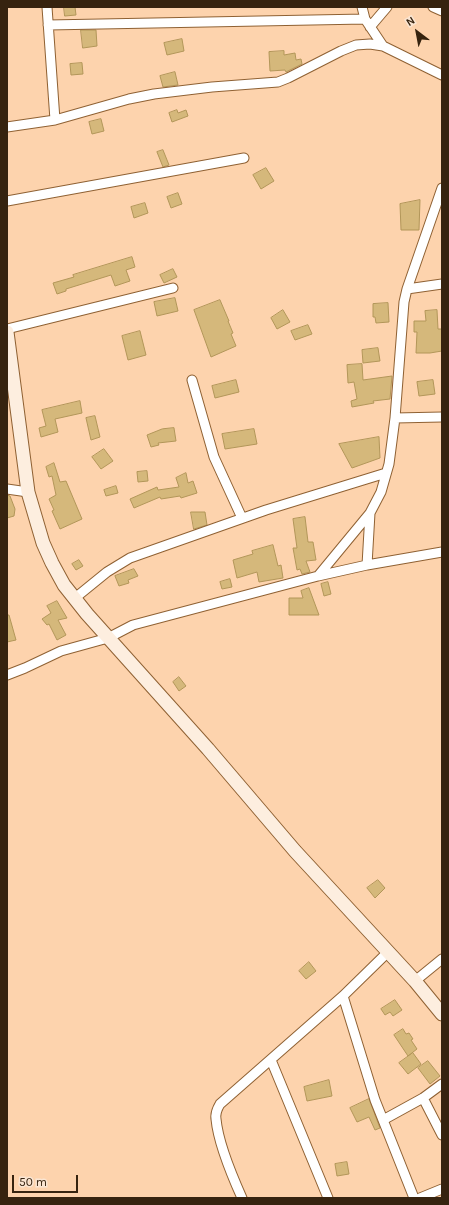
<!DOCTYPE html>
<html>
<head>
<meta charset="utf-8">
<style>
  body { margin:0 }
  #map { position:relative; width:449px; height:1205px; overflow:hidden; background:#fdd3ad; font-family:Karla,sans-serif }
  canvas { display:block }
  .frame { position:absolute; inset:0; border:8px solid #36230f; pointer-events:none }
  .north { position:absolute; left:397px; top:12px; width:40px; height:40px; -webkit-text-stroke:3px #fae5d2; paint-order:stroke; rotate:328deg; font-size:11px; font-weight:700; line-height:16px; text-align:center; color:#36230f }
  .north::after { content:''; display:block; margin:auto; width:14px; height:18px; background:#36230f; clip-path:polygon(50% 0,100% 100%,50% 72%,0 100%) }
  .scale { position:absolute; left:12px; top:1175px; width:66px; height:18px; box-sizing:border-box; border:2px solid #36230f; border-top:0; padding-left:5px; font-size:12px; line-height:14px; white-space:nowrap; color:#36230f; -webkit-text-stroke:3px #fae5d2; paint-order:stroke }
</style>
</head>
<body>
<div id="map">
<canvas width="449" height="1205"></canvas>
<div class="frame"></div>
<div class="north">N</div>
<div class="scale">50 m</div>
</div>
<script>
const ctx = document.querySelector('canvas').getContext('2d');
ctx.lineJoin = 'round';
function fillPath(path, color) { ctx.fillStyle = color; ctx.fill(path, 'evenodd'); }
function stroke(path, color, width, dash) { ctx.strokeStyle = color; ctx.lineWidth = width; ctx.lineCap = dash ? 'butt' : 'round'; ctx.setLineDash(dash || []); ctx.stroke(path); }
const building = new Path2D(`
  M64,7H75L76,15L65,16Z
  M81,30H96L97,46L83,48Z
  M182,39L184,51L167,55L164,43Z
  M284,51V55L295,53L296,60L301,59L302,64L286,72L285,70L270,71L269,52Z
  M82,63L83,74L71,75L70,64Z
  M175,72L178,85L163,87L160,76Z
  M177,110L178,113L186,110L188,116L172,122L169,113Z
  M101,119L104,131L92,134L89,122Z
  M163,150L169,165L163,167L157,152Z
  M266,168L274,181L261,189L253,175Z
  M178,193L182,204L171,208L167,197Z
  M420,200L419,230H401L400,204Z
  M145,203L148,213L134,218L131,207Z
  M132,257L135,267L126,270L130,281L115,286L111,275L66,289V291L57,294L53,283L74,277L73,275Z
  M173,269L177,277L164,283L160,275Z
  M175,298L178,311L157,316L154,302Z
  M220,300L229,321H228L233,333L231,334L236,346L211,357L194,310Z
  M388,303L389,322L376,323L375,317H373V304Z
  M283,310L290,322L277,329L271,318Z
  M437,310L438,329H442V351L430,353H416L417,332H414V321H426L425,311Z
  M308,325L312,334L295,340L291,331Z
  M140,331L146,355L128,360L122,336Z
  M378,348L380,361L363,363L362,350Z
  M362,364L363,380L392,376L390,399L373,401L374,403L352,407L351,401L357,399L354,382L348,383L347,365Z
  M236,380L239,392L215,398L212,386Z
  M433,380L435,394L419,396L417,382Z
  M80,401L82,413L55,419L58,432L41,437L39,428L46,426L42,410Z
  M95,416L100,437L91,440L86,418Z
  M174,428L176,441L158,443L159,445L151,447L147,435L162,429Z
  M254,429L257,444L225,449L222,434Z
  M379,437L380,458L352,468L339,444Z
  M104,449L113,461L101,469L92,457Z
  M54,463L60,482L66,481L82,519L60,529L52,511L54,510L49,499L56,495L52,476L49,477L46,467Z
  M147,471L148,481L138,482L137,472Z
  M186,473L188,483L193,481L197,493L181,498L180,496L161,499L160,497L134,508L130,499L157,487L158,490L179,487L176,478Z
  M116,486L118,493L106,496L104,490Z
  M7,495L10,496L15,509L14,516L7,518Z
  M191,512H205L207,525L194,529Z
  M305,517L308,542H313L316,560L306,561L310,572L302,574L300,569L297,570L293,548H297L293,519Z
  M273,545L278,566L281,565L283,578L259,582L257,572L237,578L233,560L253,554L252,551Z
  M79,560L83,566L76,570L72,564Z
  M134,569L138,576L128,580L129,583L119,586L115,576Z
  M230,579L232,587L222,589L220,582Z
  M328,582L331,594L324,596L321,584Z
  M309,588L319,615H289V598H303L301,591Z
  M57,601L67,618L58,620L66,635L57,640L49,624L47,625L42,619L51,613L47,606Z
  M7,615H9L16,640L7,642Z
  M179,677L186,686L179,691L173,682Z
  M378,880L385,888L375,898L367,888Z
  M309,962L316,971L306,979L299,971Z
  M395,1000L402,1010L393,1016L390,1012L385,1015L381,1009Z
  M403,1029L406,1034L409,1033L413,1039L411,1040L417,1049L408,1056L394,1035Z
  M413,1053L421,1064L408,1074L399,1063Z
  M428,1061L440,1076L430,1084L418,1068Z
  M329,1080L332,1096L307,1101L304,1087Z
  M369,1099L380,1128L375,1130L369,1117L357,1122L350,1108Z
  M347,1162L349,1174L337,1176L335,1164Z`);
const street = new Path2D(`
  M47,7L55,120
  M362,7L365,19L383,46
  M433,7L442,11
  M48,25L365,19
  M370,27L387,7
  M7,127L55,120L129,99L154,94L212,87L278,82L288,78L341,51L356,45L370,44L383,46L442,75
  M7,201L244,158
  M407,289L442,284
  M7,329L173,288
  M192,380L214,457L242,518
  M395,418L442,417
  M7,489L28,492
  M367,565L370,513
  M318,576L370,513L381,492L389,464L395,418L404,302L407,289L442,188
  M75,598L107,572L130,558L266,510L386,473
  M7,675L25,668L61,651L108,638L133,625L318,576L367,565L442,552
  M415,981L442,959
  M343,996L375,1100L383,1120L423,1098L442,1084
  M271,1060L328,1198
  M423,1098L442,1135
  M383,1120L414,1198
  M242,1198C233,1178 218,1141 216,1119C215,1113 217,1109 220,1104L343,996L388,952
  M420,1198L442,1189`);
const secondary = new Path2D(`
  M7,332L28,492L43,543L52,563L64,585L87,614L208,749L295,851L415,981L442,1014`);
fillPath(building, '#d5b87b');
stroke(building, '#b29659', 1);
stroke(street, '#8f6133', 11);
stroke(secondary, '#8f6133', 15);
stroke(street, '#fff', 9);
stroke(secondary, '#fdeedf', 13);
</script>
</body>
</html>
